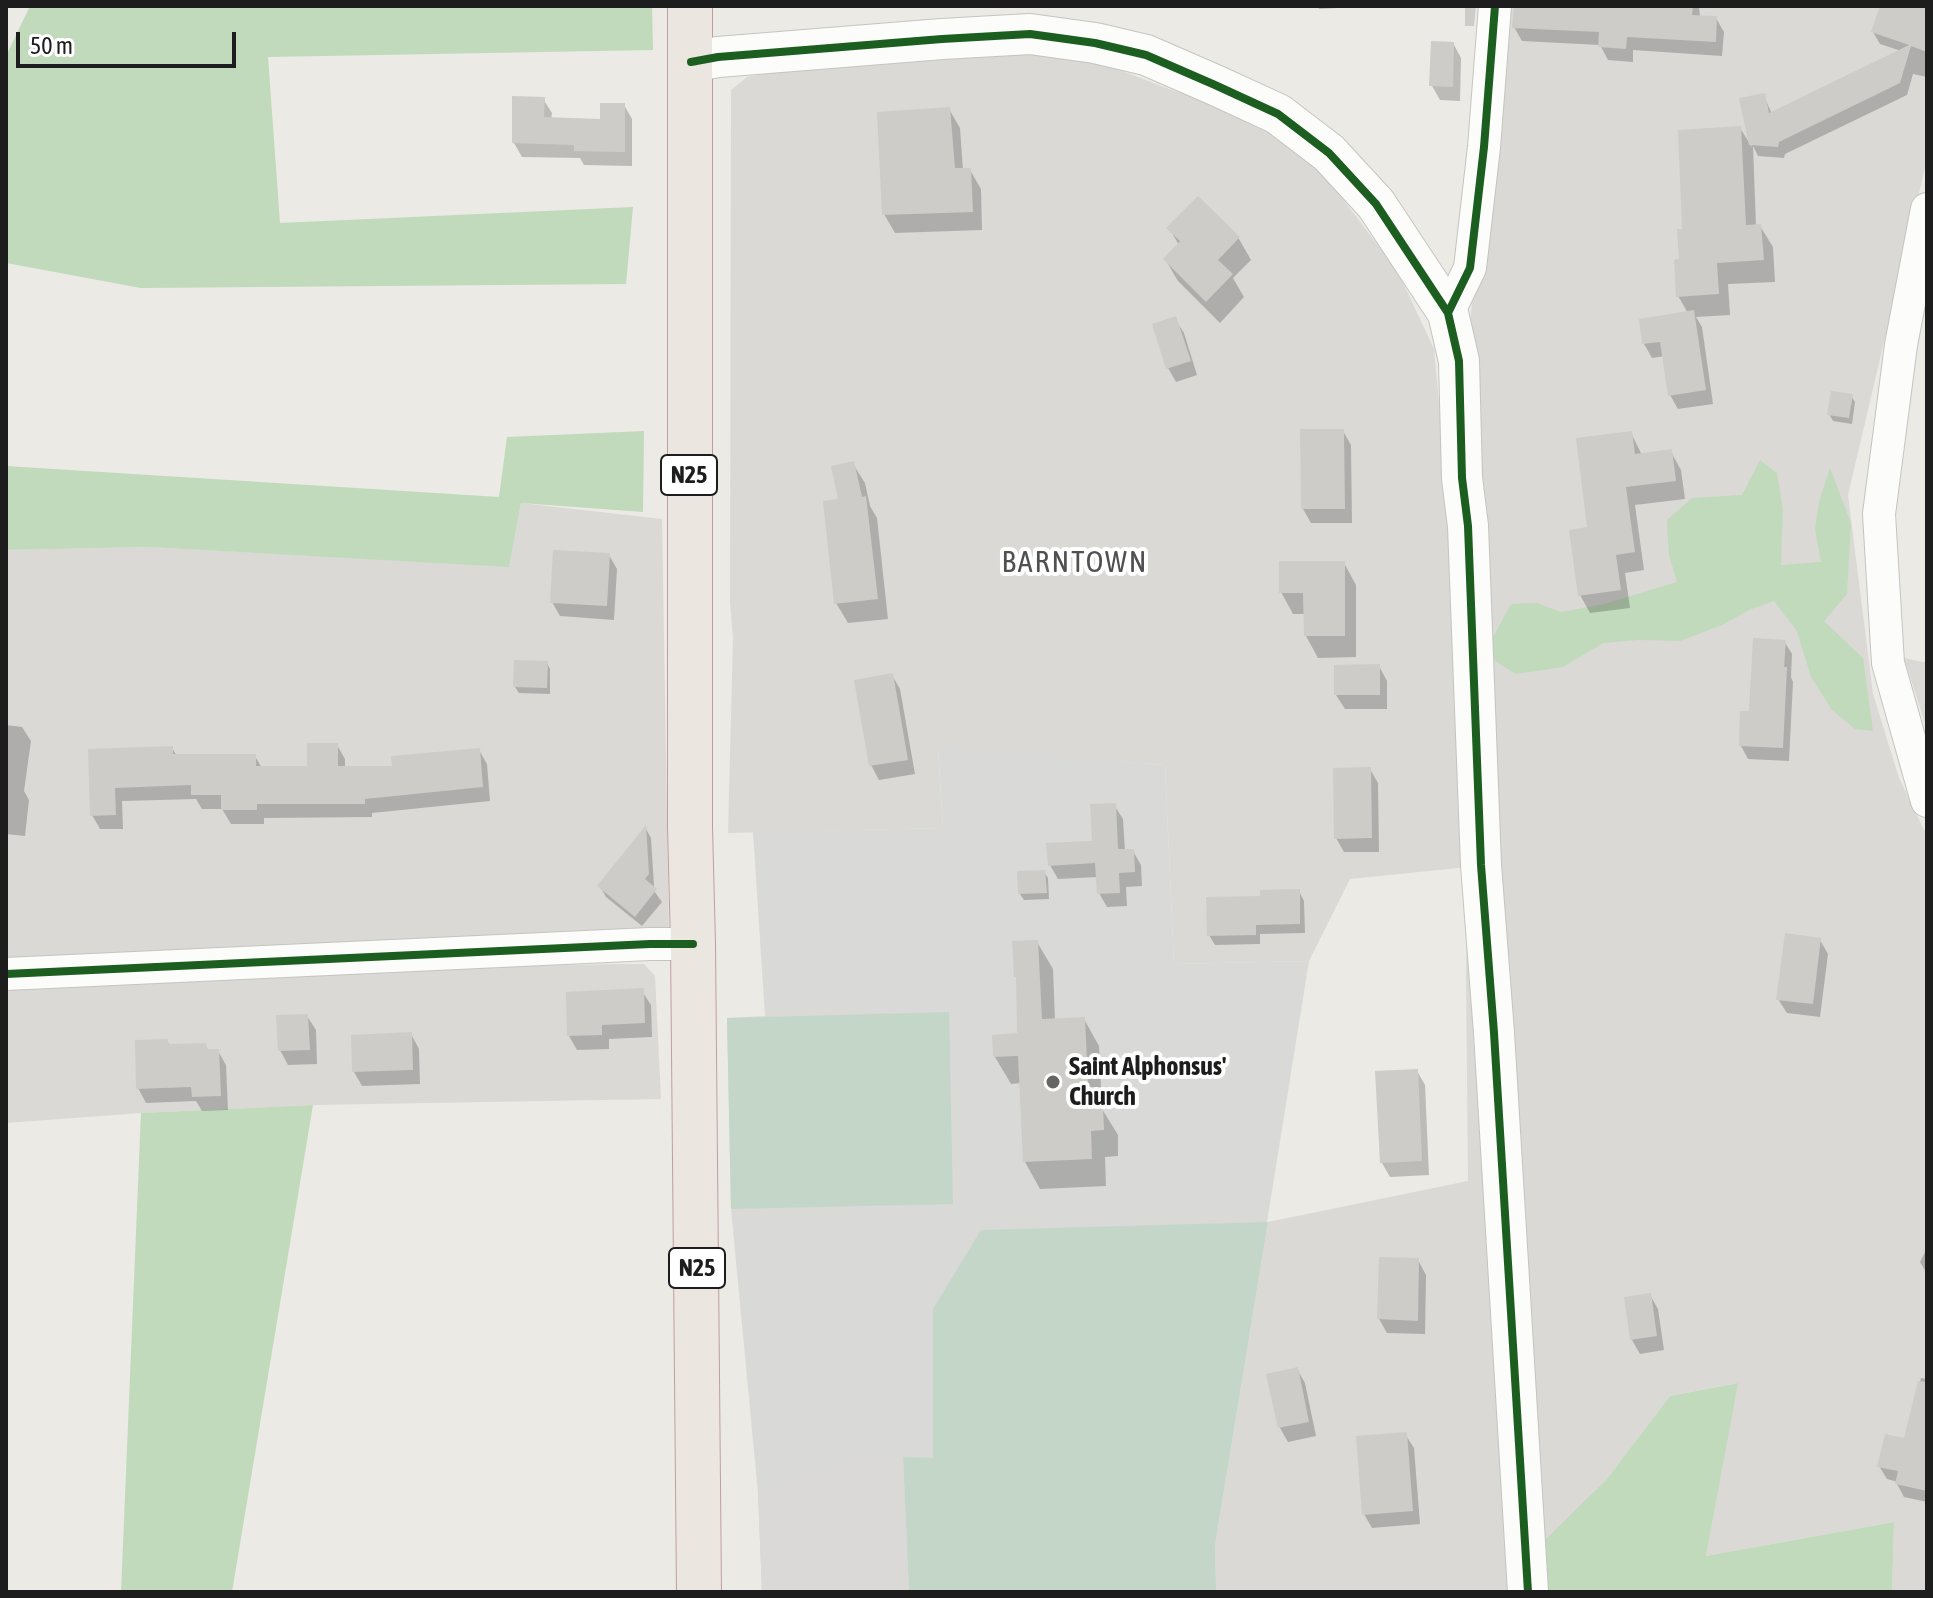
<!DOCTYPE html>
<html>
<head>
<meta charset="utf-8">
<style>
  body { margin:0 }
  #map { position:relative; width:1933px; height:1598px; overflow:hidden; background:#ebeae5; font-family:"Asap Condensed",sans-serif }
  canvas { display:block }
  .frame { position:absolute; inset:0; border:8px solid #1d1d1d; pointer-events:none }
  .scale { position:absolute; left:16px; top:32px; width:220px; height:36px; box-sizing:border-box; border:4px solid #1d1d1d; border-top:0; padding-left:10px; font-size:24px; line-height:28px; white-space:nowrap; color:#1d1d1d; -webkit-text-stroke:6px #fff; paint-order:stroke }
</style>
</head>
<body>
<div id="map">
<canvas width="1933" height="1598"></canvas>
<div class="frame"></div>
<div class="scale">50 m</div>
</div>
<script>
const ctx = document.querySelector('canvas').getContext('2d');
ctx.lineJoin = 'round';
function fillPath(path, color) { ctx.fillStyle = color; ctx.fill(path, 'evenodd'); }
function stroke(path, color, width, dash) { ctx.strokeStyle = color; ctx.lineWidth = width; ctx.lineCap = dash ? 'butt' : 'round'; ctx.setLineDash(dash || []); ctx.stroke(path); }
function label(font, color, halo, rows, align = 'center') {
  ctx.font = font + ' "Asap Condensed",sans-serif'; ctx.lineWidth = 8; ctx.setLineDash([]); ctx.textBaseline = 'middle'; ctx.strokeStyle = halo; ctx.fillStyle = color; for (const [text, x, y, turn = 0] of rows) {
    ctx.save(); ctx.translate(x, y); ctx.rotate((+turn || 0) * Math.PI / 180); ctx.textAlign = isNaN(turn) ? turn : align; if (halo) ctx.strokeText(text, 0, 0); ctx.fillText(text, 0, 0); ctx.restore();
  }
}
const residential = new Path2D(`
  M1504,6H1927V159L1848,495L1873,694L1899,778L1927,836V1592H1892L1894,1522L1706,1556L1737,1383L1670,1396L1606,1480L1537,1592H1216L1215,1545L1268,1222L1468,1181L1466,972L1468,867L1350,879L1309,961L1174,964L1165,765L938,747L943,828L728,833L733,638L730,602L731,90L747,77L772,73L1029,53L1104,64L1169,89L1260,120L1314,161L1398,272L1434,349L1464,674L1467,350Z
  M521,503L662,519L669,937L6,973V550L149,547L509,566Z
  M1904,658L1927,663V729L1923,717Z
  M623,964H644L655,976L661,1099L313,1105L141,1113L6,1123V975Z`);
const religious = new Path2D(`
  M938,746L1165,765L1174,964L1309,961L1215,1545L1216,1592H762L758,1493L731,1209L727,1018L765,1016L753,832L943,828Z`);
const forest = new Path2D(`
  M30,6H652L653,50L268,57L280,223L633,207L626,284L141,288L6,263V56Z
  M644,431L643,512L521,503L509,567L149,547L6,550V466L499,497L507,437Z
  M1760,460L1777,473L1783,509L1781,565L1821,562L1815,529L1819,502L1830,468L1851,523L1847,594L1824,621L1863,658L1873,731L1855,729L1832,710L1811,677L1797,631L1774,601L1749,610L1722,625L1680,641L1637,640L1603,643L1563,667L1516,674L1495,661L1492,639L1511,604L1537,603L1561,612L1604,604L1677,582L1669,555L1667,520L1692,498L1742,495Z
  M313,1105L232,1592H121L141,1113Z
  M1738,1383L1706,1556L1894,1522L1892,1592H1537L1539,1546L1606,1480L1670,1396Z`);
const cemetery = new Path2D(`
  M949,1012L953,1204L731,1209L727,1018Z
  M1268,1222L1215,1545L1216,1592H909L903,1457L933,1458V1309L981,1230Z`);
const parking = new Path2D(`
  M903,1457L909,1592H762L758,1493L859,1458Z`);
const shadow = new Path2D(`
  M1317,6H1338V8L1319,9Z
  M1516,6H1699L1700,17L1716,18L1724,32L1722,56L1633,50V62L1608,60L1600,45L1522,41L1514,27Z
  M1882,6H1927V77L1913,74L1907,95L1785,154L1784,158L1758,156L1753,146L1756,226H1760L1773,247L1775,282L1728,284L1730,315L1696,317L1702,327L1713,404L1678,409L1670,395L1665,356L1652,358L1644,344L1688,313L1678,296L1685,231L1740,128L1752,147L1742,100L1764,96L1772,114L1901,51L1880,44L1873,32Z
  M1453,43L1461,58L1460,101L1440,100L1432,86Z
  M543,99L552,113L551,120L602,121L624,105L632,119V166L584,165L580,158L522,157L514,143Z
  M949,109L960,128L963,170H970L981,189L982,230L895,233L884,214Z
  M1198,199L1239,239L1251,260L1233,278L1244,297L1220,323L1178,281L1165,259L1179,245L1169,228Z
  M1175,319L1184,333L1197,375L1176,382L1168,368Z
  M1851,396L1855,402L1852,424L1833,421L1829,414Z
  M1343,431L1351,445L1352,523H1311L1303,509Z
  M1631,433L1642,455L1671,452L1681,470L1685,499L1635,505L1644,570L1625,573L1630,608L1590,613L1580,595Z
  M853,464L865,483L870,506L877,518L888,619L848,623L836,603L840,501Z
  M609,555L617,569L614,620L560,616L552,602Z
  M1344,563L1356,585V657L1318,658L1306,636V614H1293L1281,592Z
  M1784,641L1792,654L1791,677L1793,682L1789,761L1748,759L1741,746L1751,713Z
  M547,663L550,669V694L519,693L515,687Z
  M1379,666L1387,681V709H1345L1336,695Z
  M892,675L900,689L915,774L879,780L871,765Z
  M6,725L22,727L31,741L24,791L29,800L25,836L6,834Z
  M337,745L345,759V768H394L479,750L487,764L490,801L372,813V817L264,818V824H231L222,809H202L196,799L122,801L123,829H100L92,815L90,751L172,748L177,756H255L262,768H309Z
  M1370,769L1378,783L1379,852H1344L1336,838Z
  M1114,805L1123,819L1125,851H1133L1141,865L1142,886L1126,887L1127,906L1107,907L1099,893L1098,877L1058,879L1050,865L1094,843Z
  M646,829L651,838L654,886L652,888L662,902L642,926L606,897L600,886Z
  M1044,872L1048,878L1049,899L1024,900L1020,894Z
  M1299,891L1304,901L1305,933L1260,934V944L1215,945L1209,935L1262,898Z
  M1820,940L1828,954L1820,1017L1787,1013L1778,999Z
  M1037,942L1053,969L1055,1020L1084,1019L1099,1046L1102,1109L1118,1135V1156L1105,1157L1106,1186L1040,1189L1025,1162L1021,1083L1011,1084L995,1057L1019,1035Z
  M642,991L651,1005L652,1037L609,1039V1049L577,1050L569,1036Z
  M307,1016L316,1030L317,1064L288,1065L280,1050Z
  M411,1034L419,1049L420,1084L362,1086L354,1072Z
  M167,1041L170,1046L205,1045L209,1051H218L226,1065L228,1110L202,1111L196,1101L146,1103L138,1088Z
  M1417,1071L1425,1085L1429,1175L1390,1177L1382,1163Z
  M1927,1248V1274L1920,1262Z
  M1418,1260L1426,1275L1425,1334L1387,1333L1379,1319Z
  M1650,1295L1658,1309L1664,1350L1640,1354L1632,1340Z
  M1297,1369L1305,1383L1316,1436L1288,1442L1280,1428L1269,1375Z
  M1921,1378L1927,1379V1502L1904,1497L1897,1484L1898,1482L1887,1479L1879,1466L1906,1441Z
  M1405,1434L1414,1448L1420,1524L1372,1528L1364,1514Z`);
const building = new Path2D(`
  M1465,6H1476L1474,26H1465Z
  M1514,6H1693L1692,15L1717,16L1716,42L1627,37L1626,49L1598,47L1599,32L1512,28Z
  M1880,6H1927V52L1911,46L1900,83L1779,142L1778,147L1749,145L1739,98L1765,93L1769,113L1909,45L1871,32Z
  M1431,41L1454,42L1453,87L1429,86Z
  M512,96L545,97L544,117L600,119V103H625V152L574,151V145L512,143Z
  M950,107L955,168H971L973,212L882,215L877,112Z
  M1741,126L1746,225L1761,224L1764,260L1717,263L1719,294L1676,297L1674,260L1679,259L1677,229H1682L1678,130Z
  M1198,196L1240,237L1218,260L1233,274L1206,302L1163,259L1180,241L1166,228Z
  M1694,310L1706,390L1668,396L1660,342L1642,344L1639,319Z
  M1176,316L1191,361L1166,369L1152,324Z
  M1831,391L1853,394L1849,418L1827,415Z
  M1300,429H1344L1345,509H1301Z
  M1632,431L1635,454L1672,449L1676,481L1626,487L1635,552L1616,555L1621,590L1578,596L1569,530L1587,527L1576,438Z
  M854,461L862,497L866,496L878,599L834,604L823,501L838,499L831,466Z
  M553,550L610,553L607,606L550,603Z
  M1279,561H1345V636H1304L1303,593H1279Z
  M1753,638L1786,640L1784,667H1787L1783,748L1739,746L1740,711H1749Z
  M514,660L548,661L547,688L513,687Z
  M1380,664V695H1334V665Z
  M893,673L908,760L869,766L854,680Z
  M307,743H338V766H392L391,756L480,748L483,787L365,799V804H257V810H221V795H191V785L115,788L116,815L90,816L88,749L173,746V754H256V766H307Z
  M1371,767L1372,838L1334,839L1333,768Z
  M1116,803L1118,849H1134L1135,872L1119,873L1120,893L1097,894L1095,863L1048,866L1046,843L1092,841L1090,804Z
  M646,825L649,874L645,879L657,889L635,917L597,886Z
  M1045,870L1047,893L1018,894L1017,871Z
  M1300,889V924L1256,925V935L1207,936L1206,897L1260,896V890Z
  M1785,933L1821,938L1813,1004L1776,1000Z
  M1038,940L1042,1019L1085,1017L1089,1107L1103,1106L1104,1130L1091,1131L1092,1159L1023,1162L1018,1056L993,1057L992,1035L1017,1033L1016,977H1014L1012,941Z
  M644,988L645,1023L602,1025V1035L567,1036L566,992Z
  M308,1014L310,1050L278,1051L276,1015Z
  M412,1032L413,1070L352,1072L351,1035Z
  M168,1039V1044L206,1043L207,1049H219L221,1096L192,1097L191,1087L136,1089L135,1040Z
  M1418,1069L1422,1161L1380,1163L1375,1071Z
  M1379,1257L1419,1258L1418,1321L1377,1319Z
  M1651,1293L1657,1336L1630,1340L1624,1297Z
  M1298,1367L1309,1422L1278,1428L1266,1374Z
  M1918,1381L1927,1382V1491L1895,1484L1898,1471L1877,1467L1885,1434L1904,1438Z
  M1407,1432L1413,1511L1362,1515L1356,1436Z`);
const minor = new Path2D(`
  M1927,209L1901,345L1879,514L1888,663L1927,801
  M1448,313L1470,268L1484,147L1495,6
  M6,974L650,944H693`);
const tertiary = new Path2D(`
  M691,62L718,57L942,39L1030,34L1095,43L1146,55L1215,85L1278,114L1329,153L1376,204L1448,313L1459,361L1462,478L1468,526L1481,865L1494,1033L1528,1592`);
const trunk = new Path2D(`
  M690,6V827L693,944L699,1592`);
const cycleway = new Path2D(`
  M691,62L718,57L942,39L1030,34L1095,43L1146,55L1215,85L1278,114L1329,153L1376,204L1448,313L1459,361L1462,478L1468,526L1481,865L1494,1033L1528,1592
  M1448,313L1470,268L1484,147L1495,6
  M6,974L650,944H693`);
const markers = [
  [1053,1082,8,"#656563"]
];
const shields = [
  [689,475,56],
  [697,1268,56]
];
const shieldNames = [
  ["N25",689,475],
  ["N25",697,1268]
];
const poiNames = [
  ["Saint Alphonsus'",1069,1067],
  ["Church",1069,1097]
];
const quarterNames = [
  ["BARNTOWN",1075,563]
];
fillPath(residential, '#dad9d6');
fillPath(religious, '#d9d9d7');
fillPath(forest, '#c0dabb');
fillPath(cemetery, '#c4d6c8');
fillPath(parking, '#dad9d7');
fillPath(shadow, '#0003');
fillPath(building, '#cdccc8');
stroke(minor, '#c4c4c1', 34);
stroke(tertiary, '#c4c4c1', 42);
stroke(trunk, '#c09ea0', 46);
stroke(minor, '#fcfcfb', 32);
stroke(tertiary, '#fcfcfb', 40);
stroke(trunk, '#ece6e0', 44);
stroke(cycleway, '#1b5e20', 8);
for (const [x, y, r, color] of markers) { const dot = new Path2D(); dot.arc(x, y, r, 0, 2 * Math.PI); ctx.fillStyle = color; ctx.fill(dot); stroke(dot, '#fff', 3); }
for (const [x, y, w] of shields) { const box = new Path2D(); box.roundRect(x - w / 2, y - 20, w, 40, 6); ctx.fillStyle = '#fff'; ctx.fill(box); stroke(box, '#1d1d1d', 2); }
label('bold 24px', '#1d1d1d', null, shieldNames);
label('bold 26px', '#1d1d1d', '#fff', poiNames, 'left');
ctx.letterSpacing = '2px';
label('30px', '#505050', '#fff', quarterNames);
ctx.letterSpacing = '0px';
</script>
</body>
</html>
